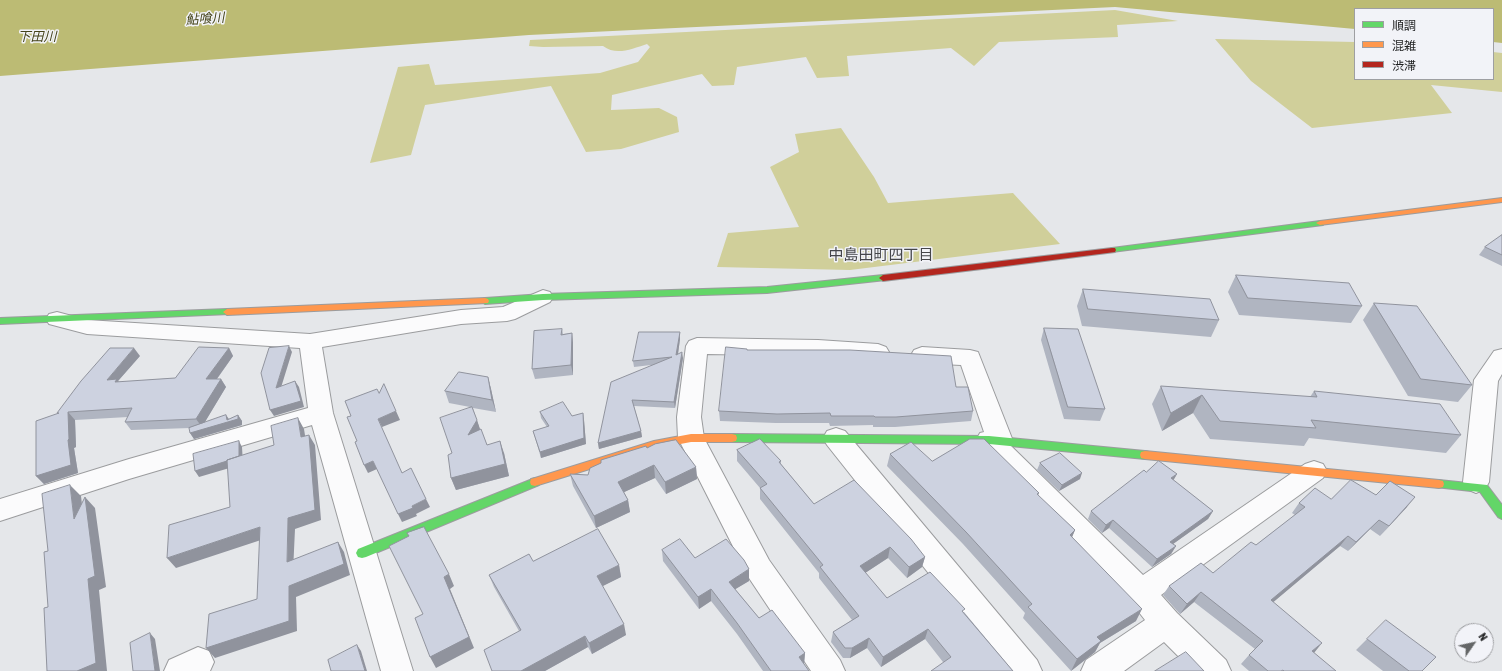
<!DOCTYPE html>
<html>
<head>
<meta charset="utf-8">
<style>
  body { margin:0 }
  #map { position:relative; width:1502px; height:671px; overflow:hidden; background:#e5e7ea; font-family:"Asap Condensed","Noto Sans JP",sans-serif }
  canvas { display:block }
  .legend { position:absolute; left:1354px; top:8px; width:140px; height:72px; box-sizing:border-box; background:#f2f3f8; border:1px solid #9e9fa2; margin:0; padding:5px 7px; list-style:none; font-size:12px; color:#1f2021 }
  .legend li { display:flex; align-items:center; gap:8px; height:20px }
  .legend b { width:20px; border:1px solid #9e9fa2 }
  .north { position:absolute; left:1454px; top:623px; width:40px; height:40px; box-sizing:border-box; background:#f2f3f8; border:1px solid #9e9fa2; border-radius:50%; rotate:56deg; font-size:11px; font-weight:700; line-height:16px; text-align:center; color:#1f2021 }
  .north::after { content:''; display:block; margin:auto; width:14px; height:18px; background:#646667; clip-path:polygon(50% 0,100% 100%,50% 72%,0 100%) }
</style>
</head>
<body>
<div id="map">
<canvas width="1502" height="671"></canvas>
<ul class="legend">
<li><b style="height:5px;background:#63d668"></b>順調</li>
<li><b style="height:5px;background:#ff974d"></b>混雑</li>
<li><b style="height:5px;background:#b3261e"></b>渋滞</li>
</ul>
<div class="north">N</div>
</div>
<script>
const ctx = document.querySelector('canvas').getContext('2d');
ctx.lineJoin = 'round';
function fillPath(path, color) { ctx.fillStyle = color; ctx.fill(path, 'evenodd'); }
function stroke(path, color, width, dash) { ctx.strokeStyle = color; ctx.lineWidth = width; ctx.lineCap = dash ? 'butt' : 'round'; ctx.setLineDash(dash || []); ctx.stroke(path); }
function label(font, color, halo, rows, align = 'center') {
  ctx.font = font + ' "Asap Condensed","Noto Sans JP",sans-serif'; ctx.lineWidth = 3; ctx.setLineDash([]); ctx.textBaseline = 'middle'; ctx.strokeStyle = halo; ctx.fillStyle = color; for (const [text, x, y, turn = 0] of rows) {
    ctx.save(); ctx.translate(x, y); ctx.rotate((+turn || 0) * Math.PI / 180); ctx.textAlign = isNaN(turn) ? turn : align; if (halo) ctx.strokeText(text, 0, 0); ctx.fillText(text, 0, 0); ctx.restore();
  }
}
const forest = new Path2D(`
  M1115,10L1178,21L1117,25L1118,37L999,42L974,66L951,48L847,56L849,76L817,78L806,57L737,67L734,85L712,86L702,74L612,95L611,110L659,108L677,117L679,132L621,149L586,152L551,86L425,105L411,155L370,163L398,67L429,64L435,85L600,73L638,62L650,47L647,44C632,49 616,56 603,46L543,47L529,46L530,40Z
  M1215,39L1355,42V79H1493V52L1502,53V92L1431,85L1452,113L1312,128L1251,81Z
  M841,128L874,177L888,203L1013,193L1060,244L850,270L717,267L728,233L799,227L770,167L799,152L795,134Z`);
const water = new Path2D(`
  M0,0H1502V43L1493,42V9H1355V29L1115,7L529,35L0,76Z`);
const street = new Path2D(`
  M543,290L550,292L553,297L550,302L515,319L507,321L461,324L322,347L333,413L413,671H381L312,425L129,479L0,521V499L129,459L308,408L300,348L87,334L49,324L46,319L49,314L57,312L87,320L310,334L461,310L503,307Z
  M697,338L818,340L878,344L886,347L889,352L886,357L878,360L818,356L707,354L701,417L704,438L769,560L840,660L845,671H811L749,578L678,438L677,417L686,346L689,341Z
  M922,347L970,350L978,352L1013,441L1010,445L1143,575L1305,464L1314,461L1323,464L1327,471L1323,478L1161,595L1177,613L1226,660L1231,671H1193L1164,642L1124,671H1081L1086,660L1145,620L1131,602L980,447L976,440L980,433L984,432L961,365L922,363L914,360L911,355L914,350Z
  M1502,349V374L1498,381L1489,482L1485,489L1476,493L1467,489L1463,482L1474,380L1494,351Z
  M836,428L845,431L1037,660L1042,671H1006L827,445L823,438L827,431Z
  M198,647L209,651L214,662L210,671H164L169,660Z`);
const fast = new Path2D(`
  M1320,221L1324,223L1323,225L1112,252L1108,250L1112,248Z
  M883,275L886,276L887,278L886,280L767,293L543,300L485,304L481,301L485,298L543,294L767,287Z
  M227,309L231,312L230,314L0,324V318Z
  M732,434L989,436L1145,451L1149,452L1150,455L1149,458L1145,459L989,444L732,442L728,441L727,438L728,435Z
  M535,478L539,479L540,482L539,485L366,557L362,558L358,557L356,553L358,549Z
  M1439,480L1487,485L1502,505V519L1498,517L1480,492L1435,487L1434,484L1435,481Z`);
const slow = new Path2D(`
  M1502,198V202L1320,225L1316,223L1320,221Z
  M485,298L488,299L489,301L488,303L227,315L223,312L227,309Z
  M691,434H732L736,435L737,438L736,441L732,442H691L654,449L535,486L531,485L530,482L531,479L535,478L654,441Z
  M1145,451L1439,480L1443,481L1444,484L1443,487L1439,488L1145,459L1141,458L1140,455L1141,452Z`);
const jam = new Path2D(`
  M1112,248H1115L1116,250L1115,252L982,269L883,281L879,278L883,275Z`);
const wall = new Path2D(`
  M1502,235V266L1479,255L1485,247Z
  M1236,275L1362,306L1351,323L1239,315L1228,292Z
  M1083,289L1219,320L1211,337L1082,326L1077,306Z
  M1374,303L1472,385L1458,402L1408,396L1363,320Z
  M1044,328L1105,409L1100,421L1064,419L1041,340Z
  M562,329L563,334L572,333L573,343V375L535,379L532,369Z
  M680,332V339L678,354L683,358L675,408L634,406L641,431L642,437L599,449L598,443L651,365L634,367L633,361Z
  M229,348L233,356L217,379H221L226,387L204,423L226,415L229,419L238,415L242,421V425L194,439L190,433V428L131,430L125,422L128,417L75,420L76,447L74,448L78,473L44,484L36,476L57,414V413L140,356L118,381L119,382L175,378Z
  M747,350L956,387L973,411L971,421L895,427H873V425L830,426L829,423H776L720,421L719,411Z
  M488,377L491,389L496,412L473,408L480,430L487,445L504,453L509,476L456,490L451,478L452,453L470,407L449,403L445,391Z
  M1161,386L1310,397L1314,391L1461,435L1446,453L1309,438L1304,446L1210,439L1193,413L1162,431L1152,404Z
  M540,412L584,420L586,444L541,458L533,431L547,427L541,418Z
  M647,448L696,467L697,479L666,494L655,478L624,492L628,500L630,512L596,528L573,486L570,474L588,475Z
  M737,450L781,461V464L814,504L925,557L922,567L907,578L888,558L865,573L887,598L964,612L1013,671L943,662L925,639L881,667L867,648L850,658H843L831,642L833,632L852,620L819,578V573L760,499V488L737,461Z
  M890,454L932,461L1039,493L1038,496L1075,530L1072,537L1136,621L1100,643L1095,652L1071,671L1023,618L1025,613L963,544L887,466Z
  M1040,463L1080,479L1059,491L1037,470Z
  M1146,472L1177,474L1173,480L1213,511L1208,519L1173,544L1176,546L1171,554L1152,567L1109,528L1102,533L1088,519L1091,511Z
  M1376,495L1407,507L1380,536L1370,529L1348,551L1340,546L1273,602L1313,653L1336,671H1249L1241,664L1249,655L1255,649L1194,602L1180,614L1163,595L1169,586L1213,573L1256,545L1295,515L1292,513L1299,503L1331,499Z
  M662,550L695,558L749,581L735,589L759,618L805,653L804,664L809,671H763L737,634L711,601L699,609L663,561Z
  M533,561L619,565L621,577L602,586L626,635L592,654L588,647L545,671H492L519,631L494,587L489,575Z
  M1367,639L1422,671H1383L1356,650Z`);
const shadedWall = new Path2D(`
  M680,332V339L677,361L676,355Z
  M572,333L573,343V375L571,365Z
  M289,346L292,352L279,394L276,388Z
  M134,348L140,356L118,381L123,388L107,380Z
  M229,348L233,356L211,387L206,379Z
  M682,352L683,358L675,408L674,402Z
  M488,377L491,389L496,412L492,400Z
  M221,379L226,387L202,427L196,419Z
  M295,381L299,387L304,407L274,416L270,410Z
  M1202,395L1193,413L1162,431L1171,413Z
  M396,411L400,420L382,427L378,419Z
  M68,412L75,420L76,447L74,448L78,473L44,484L36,476L68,440Z
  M583,413L584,420L586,444L541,458L540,452Z
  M226,415L230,421L238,415L242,421V425L194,439L190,433L227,420Z
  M298,418L304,429L307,448L301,437Z
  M477,420L481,432L468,435Z
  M641,431L642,437L599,449L598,443Z
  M309,435L315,445L321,520L295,529L293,572L287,562L288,518Z
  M239,441L242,447L243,464L199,477L195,471Z
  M500,441L504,453L509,476L456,490L451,478Z
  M373,461L377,469L368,473L364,465Z
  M654,465L655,478L620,494L618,482Z
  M696,467L697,479L666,494L665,482Z
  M1082,473L1080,479L1059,491L1062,485Z
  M1177,474L1173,481L1171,478Z
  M70,485L81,496L85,530L74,519Z
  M85,497L95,508L106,587L99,590L107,671H77L88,579Z
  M1415,497L1407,507L1380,536L1389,526Z
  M426,499L430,507L416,514L417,516L402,522L398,514L412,506Z
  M628,500L630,512L596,528L594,516Z
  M1213,511L1208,519L1166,549L1170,542Z
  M1113,520L1109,528L1102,533L1106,525Z
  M1379,520L1348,551L1356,542Z
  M260,527L267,538L176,568L167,558Z
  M1075,530L1070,542V535Z
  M1348,536L1340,546L1264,610L1271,600Z
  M338,542L344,552L350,575L296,597L297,631L215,658L206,648L289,586Z
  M1176,546L1171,554L1152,567L1157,559Z
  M890,547L888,558L859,577L860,566Z
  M925,557L922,567L907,578L909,567Z
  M619,565L621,577L599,588L597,576Z
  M749,569V581L729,593V582Z
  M449,574L454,586L450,589L474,648L436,668L430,657L444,577Z
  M711,589V601L699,609L698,597Z
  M1201,592L1194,602L1180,614L1187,604Z
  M1142,609L1136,621L1100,643L1095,652L1071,671L1077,659L1097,637Z
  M624,624L626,635L592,654L589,643Z
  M928,629L925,639L881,667L883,657Z
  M150,633L155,639L160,671H155Z
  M585,636L588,647L545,671H521Z
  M869,638L867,648L850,658L852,648Z
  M1322,643L1314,653L1312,651Z
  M357,645L361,651L367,671H365Z
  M805,653L804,664L799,657Z`);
const building = new Path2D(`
  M1502,235V255L1485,247Z
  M1236,275L1349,283L1362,306L1248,298Z
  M1083,289L1210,299L1219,320L1088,309Z
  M1374,303L1417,306L1472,385L1421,379Z
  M1044,328L1078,329L1105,409L1068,407Z
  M562,329L561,335L572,333L571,365L532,369L534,331Z
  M639,332H680L676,355L682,352L674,402L632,400L641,431L598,443L611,382L672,357L633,361Z
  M289,346L276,388L295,381L301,401L270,410L261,373L269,348Z
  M199,347L229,348L206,379H221L196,419L125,422L132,408L68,412L69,439L68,440L71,465L36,476V421L59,413H57L81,381L110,348H134L107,380L117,379L115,382L175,378Z
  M726,347L747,349V350H850L951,356L956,387H968L973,411L896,417H875L874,416H831L830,413L777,414L719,411Z
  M459,372L488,377L492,400L445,391Z
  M384,384L396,411L378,419L402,473L411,468L426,499L412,506L413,508L398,514L373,461L364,465L355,442L357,441L347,417L351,416L345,401L377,389L379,393Z
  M1161,386L1317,397L1314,391L1440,404L1461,435L1311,420L1316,428L1220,421L1202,395L1171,413Z
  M563,402L572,416L583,413L584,438L540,452L533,431L549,426L540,412Z
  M472,407L477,420L468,435L481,429L487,445L500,441L505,464L451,478L448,455L452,453L440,418Z
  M226,415L227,420L238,415V419L190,433L189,428Z
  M298,418L301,437L309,435L315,510L288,518L287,562L338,542L344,564L289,586V621L206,648L209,614L257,599L260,527L167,558L169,525L230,507L227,460L274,445L271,426Z
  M760,439L781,461L779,462L814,504L854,480L911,539L925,557L909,567L890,547L860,566L887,598L930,572L965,609L962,611L1013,671H931L951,657L928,629L883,657L869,638L852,648H845L833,632L859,616L820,567L823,565L760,488L767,484L737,450Z
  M970,439H984L1039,493L1037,494L1075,530L1070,535L1142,609L1097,637L1101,641L1077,659L1028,607L1032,604L966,532L890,454L911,442L932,461Z
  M676,440L696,467L665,482L654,465L618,482L628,500L594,516L570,474L588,475L590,468L601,463V460L646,446L647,448L655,444Z
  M239,441V456L227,460V461L195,471L193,454Z
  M1060,453L1082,473L1062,485L1040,463Z
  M1159,461L1177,474L1171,478L1213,511L1170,542L1176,546L1157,559L1113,520L1106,525L1091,511L1144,470L1146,472Z
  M1351,480L1376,495L1390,481L1415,497L1389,526L1379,520L1356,542L1348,536L1271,600L1322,643L1312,651L1336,671H1284L1283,670L1281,671H1268L1249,655L1263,641L1201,592L1187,604L1169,586L1201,563L1213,573L1251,542L1256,545L1305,507L1299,503L1315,488L1331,499Z
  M70,485L74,519L85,497L95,576L88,579L96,663L77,671H47L44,608L48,607L44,552L48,551L42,494Z
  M424,527L449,574L444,577L469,637L430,657L415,618L423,614L389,546L409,536L407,533Z
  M598,529L619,565L597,576L624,624L589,643L585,636L521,671H492L484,650L521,630L489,575L529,554L533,561Z
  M680,539L695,558L726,539L744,560L749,569L729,582L759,618L772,610L805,653L799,657L809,671H771L737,623L711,589L698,597L662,550Z
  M1386,620L1436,657L1422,671H1409L1367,639Z
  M150,633L155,671H133L130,643Z
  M357,645L365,671H331L328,660Z
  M1186,652L1204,671H1155Z`);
const farWaternames = [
  ["鮎喰川",205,19,-4],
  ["下田川",37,37]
];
const neighbourhoodNames = [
  ["中島田町四丁目",881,255]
];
fillPath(forest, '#d0cf9a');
fillPath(water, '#bcbb74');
stroke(street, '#9b9c9e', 2);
stroke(fast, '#9b9c9e', 2);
stroke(slow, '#9b9c9e', 2);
stroke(jam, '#9b9c9e', 2);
fillPath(street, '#fbfbfc');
fillPath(fast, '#63d668');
fillPath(slow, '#ff974d');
fillPath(jam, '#b3261e');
fillPath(wall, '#b0b5c1');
fillPath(shadedWall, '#90939d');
fillPath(building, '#cdd2e0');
stroke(building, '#90939d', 1);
label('italic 13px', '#45441a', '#f2f3f8', farWaternames);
label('15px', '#45464a', '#f2f3f8', neighbourhoodNames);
</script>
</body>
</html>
